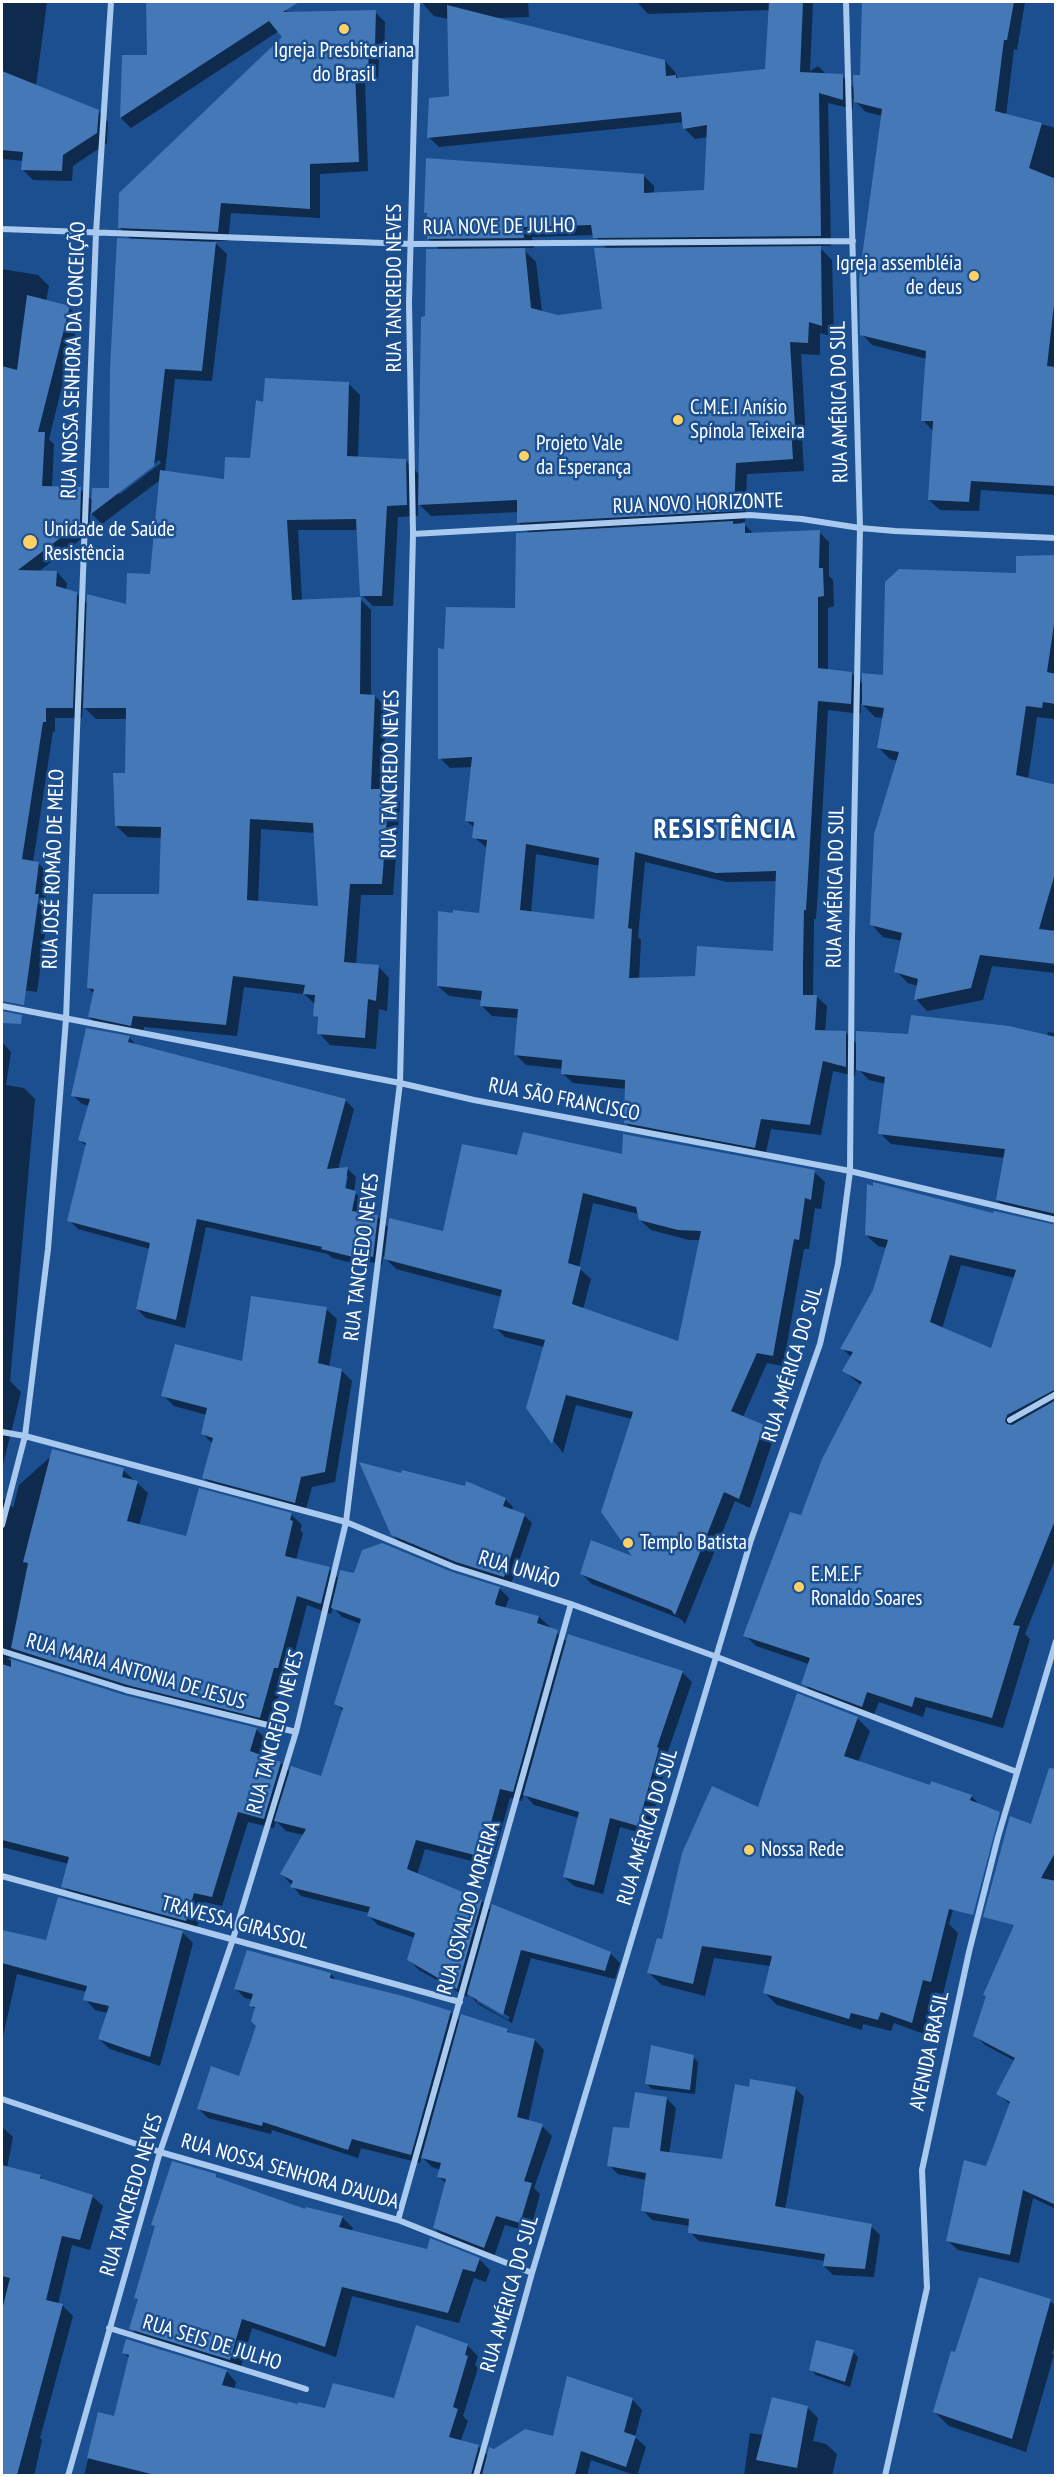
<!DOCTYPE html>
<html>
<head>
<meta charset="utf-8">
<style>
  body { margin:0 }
  #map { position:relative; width:1057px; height:2477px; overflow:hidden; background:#1b4f8f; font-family:"PT Sans Narrow",sans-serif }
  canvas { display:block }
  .frame { position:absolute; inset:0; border:3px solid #fff; pointer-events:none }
</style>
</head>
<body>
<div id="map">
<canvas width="1057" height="2477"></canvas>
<div class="frame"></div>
</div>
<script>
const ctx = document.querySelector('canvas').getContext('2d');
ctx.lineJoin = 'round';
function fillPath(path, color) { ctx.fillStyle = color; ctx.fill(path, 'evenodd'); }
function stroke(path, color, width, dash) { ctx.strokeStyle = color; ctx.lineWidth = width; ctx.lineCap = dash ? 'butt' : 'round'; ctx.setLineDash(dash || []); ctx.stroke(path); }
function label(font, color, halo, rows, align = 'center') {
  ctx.font = font + ' "PT Sans Narrow",sans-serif'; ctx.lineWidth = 5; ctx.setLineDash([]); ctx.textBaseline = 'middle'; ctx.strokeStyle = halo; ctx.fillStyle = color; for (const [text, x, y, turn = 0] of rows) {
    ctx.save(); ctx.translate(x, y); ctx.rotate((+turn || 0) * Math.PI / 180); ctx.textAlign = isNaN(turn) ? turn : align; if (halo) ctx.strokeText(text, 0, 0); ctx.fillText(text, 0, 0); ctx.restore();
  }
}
const shadow = new Path2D(`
  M2,2H47L36,86L98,111L108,122L107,143L73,166L72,181L33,180L23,170L24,161L2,159Z
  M147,2H287V14L375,12L385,22L384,56L379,57L378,82L365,83L368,171L320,174V218L231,213L228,241H213L227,254L212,381L175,379L165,472L226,480L251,460L264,405L349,384L360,395L358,458L406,461L420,475L427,318L441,251L428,238V216L426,213L644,176L654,186V194L706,191L708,137L695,139L685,129L684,122L439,147L429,137L451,97L449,19L434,16L424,5L423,2H528L529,17L496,18L665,61L675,72L678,79L767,71L770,10L648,14L637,2H813L810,71L818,66L827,75L842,76L855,89L862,76L876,29L875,2H1025L1017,50L1014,49L1006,115L1056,128V495L981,490L979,511L940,510L929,500L933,431L923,420L927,359L872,345L862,334L883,116L866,112L853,99V109L828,103L831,246H818L832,260L834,337L820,333V355L801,354L806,438L802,440L804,471L747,474L745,522H742L754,534L819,532L829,542V576L833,580L834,606L828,608V671L851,673L864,685L885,676L1017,575L1056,566V713L1054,719L1037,717L1028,780L1056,787V921L1053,932H1056V973L992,966L983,1000L927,1011L916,999L918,986L908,983L896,971L902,941L883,937L872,925L898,761L890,759L879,748L884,718L875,717L861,703V714L828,710L818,889L816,919H814L813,996H816L827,1006L825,1032H845L858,1045L909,1035L1047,1036L1048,1032L1056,1033V1222L1008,1211L997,1200L1005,1158L891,1144L880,1133L886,1084L869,1080L856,1067L855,1076L833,1071L821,1135L771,1129L765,1157L636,1133L625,1122L626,1089L573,1083L562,1073L563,1069L526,1065L516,1055L519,1018L492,1016L482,1006V1000L449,996L438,986L481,915L487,848L474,837L475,828L467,821L472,767L450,768L440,758L445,651L516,610L530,534L518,522L519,512L431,516L418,503V516L398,517L393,606H373L362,595L359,530H298L302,601L360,599L371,610V696H375L386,707L383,791H388L400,802L393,895H361L356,964L378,966L389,978L387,1011L379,1009L376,1049L330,1045L319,1033V1020L315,1015L316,1005L304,994L244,987L237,1036L144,1027L142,1036L101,1028L89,1017L94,994L88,987L160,895L162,838L128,837L116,826L127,775L128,719H96L83,706L82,718H55V732L53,731L33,862L38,863L49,874L45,902L49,905L37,992L2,987V269L38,275L49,286L46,302L69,307L79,318L49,439L54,444L52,488L80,489L93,501L110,490L132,241L119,227L284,38L279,31L131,128L121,118L123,57L148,56ZM594,235L607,249L603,311L557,316L542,312L536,262L522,248H534L532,237ZM159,460L161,463L119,495V491ZM160,480L151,576L127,606L89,605L76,593L66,591L67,583L57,572H38L89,533L90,512L102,524ZM261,829L315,833L319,907L258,903ZM536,854L600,866L596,920L531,913ZM645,862L727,882L777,881L774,952L696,977L639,979L641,940L638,937Z
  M129,1037L137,1046L345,1100L354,1109L338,1169L347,1168L356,1177L354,1192L364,1201L362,1214L378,1217L389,1228L445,1233L518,1157L624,1156L814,1172L825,1182L821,1209L815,1208L809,1249H804L783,1366L767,1363L743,1417L763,1426L774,1437L750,1508L735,1501L685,1624L681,1619L592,1584L582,1574L637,1559L632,1419L576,1405L563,1453L527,1407L544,1347L505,1337L495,1327L502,1297L396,1269L383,1256L382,1265L363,1260L362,1265L332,1258L328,1254L206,1227L185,1328L146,1318L137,1309L150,1249L78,1229L69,1220L87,1147L80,1140L90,1106L82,1104L73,1095ZM345,1176H348L345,1195ZM593,1203L639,1214L640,1220L651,1230L689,1240H700L680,1343L583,1309L591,1279L579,1268Z
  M2,1042L11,1052L6,1085L24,1088L35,1099L10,1381L21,1392L2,1469Z
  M994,1215L1056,1226V1557L1025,1634L1030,1639L1003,1728L926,1707L923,1717L879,1702L873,1717L814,1694L803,1683L809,1664L756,1646L745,1635L862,1386L844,1371L851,1357L842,1348L874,1291L887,1248L878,1246L866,1235ZM961,1265L1015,1278L992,1350L942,1329Z
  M326,1309L337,1319L329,1367L341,1370L352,1381L335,1482L312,1487L305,1513L215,1488L204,1478L213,1444L202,1433L207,1415L174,1406L163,1395L244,1363Z
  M57,1451L123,1470L148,1493L139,1526L187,1538L291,1514L302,1525L300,1530L303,1533L296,1560L329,1569L339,1579L355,1575L451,1573L499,1588L509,1598L505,1609L539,1617L567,1642L682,1672L692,1682L666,1757L668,1759L648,1835L620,1827L603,1894L574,1886L564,1877L579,1818L534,1805L524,1794L522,1801L510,1798L491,1866L425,1849L417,1875L482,1901L492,1911L493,1906L611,1954L620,1963L615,1979L531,1958L512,2023L478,2004L468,1993L467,1997L419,1970L409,1960L415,1938L378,1925L369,1916V1913L301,1896L282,1874L304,1835L286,1831L276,1821L274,1828L248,1822L222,1906L204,1902L196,1931L73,1897L63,1886L69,1864L2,1847V1501L4,1499L13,1508L19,1485ZM307,1605L331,1614L333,1607L342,1617L361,1624L336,1703L343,1711L322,1778L291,1773L281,1763L261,1756L266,1739L256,1729L124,1696L6,1659L15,1656L139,1695L270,1727L284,1677L288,1678ZM477,1998L510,2017L508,2020L477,2002Z
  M505,1499L513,1507L512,1510L525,1516L532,1523L511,1584L465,1569L400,1542L392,1534Z
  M857,1718L870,1731L858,1763L931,1787L971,1796L983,1808L949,1924L958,1933L943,1994L935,1992L924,2034L894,2023L891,2031L863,2024L862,2030L777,2005L764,1992L771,1966L714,1958L705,1996L662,1985L649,1973L663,1941L759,1809Z
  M1056,1791V1931L998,1912L1032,1826Z
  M2,1932L47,1942L183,1933L193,1943L160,2066L110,2049L99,2039L108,2013L95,2010L85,1999L87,1992L17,1974L2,2041Z
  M1056,1956V2209L1033,2198L1019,2263L958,2250L948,2241L987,2168L1011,2105L998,2094L1015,2061L985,2045L975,2035Z
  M331,1974L337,1981L450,2012L461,2022L507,2030L511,2034L535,2040L544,2050L528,2122L542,2126L552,2136L534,2188L540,2194L530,2232L505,2225L494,2257L444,2237L434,2228L447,2184L439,2177L441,2170L432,2167L422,2157L420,2163L361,2148L358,2158L272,2130L271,2134L208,2118L199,2109L240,2077L258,2026L256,2010L251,2005L253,2000L245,1998L236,1989Z
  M693,2057L698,2062L695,2094L652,2089L647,2084Z
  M795,2088L804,2097L785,2210L871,2226L880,2235L874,2277L833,2275L824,2266L825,2261L699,2241L690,2232V2226L652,2220L643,2210L646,2180L618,2174L609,2165L630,2130L667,2099L676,2108L669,2154L723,2161L750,2089Z
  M2,2127L13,2137L7,2168L40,2176L45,2181L92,2196L103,2206L90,2250L72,2245L58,2304L63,2306L73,2316L40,2438L42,2440L34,2476H2Z
  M216,2176L220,2180L306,2211L342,2217L353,2228L351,2232L428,2251L479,2259L490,2270L486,2282L474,2278L459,2323L352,2296L336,2357L252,2328L240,2370L141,2339L131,2328L139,2300L136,2297L156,2227L153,2224Z
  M1050,2301L1056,2306V2343L1052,2353L1054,2355L1026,2452L949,2426L935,2412L956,2354Z
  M467,2345L478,2356L475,2365L478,2368L463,2416L468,2421L460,2442L478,2446L488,2456L494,2450L554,2438L632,2399L642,2410L635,2437L646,2447L637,2476L591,2460L587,2476H84L99,2414L115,2418L130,2359L124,2353L226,2371L236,2382L234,2390L326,2410L395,2400Z
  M853,2352L858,2357L850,2387L816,2375L810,2369Z
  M773,2399L808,2408L818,2418L813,2441L826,2444L837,2454L832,2476H744L750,2433L764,2435Z`);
const building = new Path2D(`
  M146,2H299L283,12L376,10L375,46L369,47L368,72L355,73L359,162L310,164V209L221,203L218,232L118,228L119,193L282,37L269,21L120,118L122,55H147Z
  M769,2H803L800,72L843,74V100L819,93L821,236L593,238L591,225L523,227L524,238L427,239V213H424L426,158L644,174V193L704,190L707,125L683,129L681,112L427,138L429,98L449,96L447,5L665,60L666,76L676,75V78L765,69Z
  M862,2H1014L1007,40H1004L995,111L1042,123L1029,168L1056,179V287L1047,366L1056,367V486L971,481L969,502L928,500L933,421H921L926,351L860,335L859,279L882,109L854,102L853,75H860Z
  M2,71L99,110L97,133L63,155L62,171L21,170L23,152L2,150Z
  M117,238L216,242L202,371L165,369L154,466L91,514L92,488H109L110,368Z
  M821,246L822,326L809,322L808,343L790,342L795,426L791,428L793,459L736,463L734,511L517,523V500L418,505L421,317L425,316L426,249L525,248L531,308L558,315L602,309L594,248Z
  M27,295L70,306L38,432H45L42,486L81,487L80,523L18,570L57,571L56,586L77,592L73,708H46V722H43L22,859L39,862L35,894H39L24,1005L2,1001V366L17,370Z
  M265,378L349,382L347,456L406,459L407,505L387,506L382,596H360L356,519L287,520L292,600L361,597L360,694L375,695L371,789H389L382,884H350L344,962L379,965L376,1001L368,999L365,1038L317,1034L318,1017L313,1016L315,995L303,994L305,985L233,976L226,1025L133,1016L131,1026L88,1017L94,989L87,988L93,894H159L161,827L115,826L113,773H125L126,708H83L87,594L126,604L127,573L150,574L160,470L224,479L225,457L250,458L256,400L263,402ZM250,819L313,823L318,906L247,900Z
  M733,521V524L745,523V533L820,530L819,568H823L824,596L818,597V668L852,672L851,704L818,701L808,877L806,910H804L803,964V995H817L815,1030L846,1031V1067L823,1061L810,1125L761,1119L755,1148L624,1123L625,1080L561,1074L562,1060L514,1055L518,1009L480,1006L482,991L437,986L438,911L453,913V910L479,913L487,840L472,838L474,822L465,821L472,757L438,759V648L444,649L446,607L515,608L516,533ZM526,844L599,858L594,919L520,910ZM635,852L716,873L776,871L773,951L697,946L695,976L629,978L632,929L628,928Z
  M1056,555V611L1047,672L1056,674V704L1043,702L1042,708L1026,706L1016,775L1056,785V870L1039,929L1056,931V964L980,955L971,988L914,1000L918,979L894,972L902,933L870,925L874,834L899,752L877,748L884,708L862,705V673L883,675L885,582L899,569L1016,573V556Z
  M2,1011L22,1015L21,1024L2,1023Z
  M911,1015L1009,1026L1056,1037V1214L996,1200L1005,1149L878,1134L885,1077L856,1070V1031L908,1034Z
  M86,1028L130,1036L128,1042L346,1099L327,1169L348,1167L345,1188L356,1191L352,1211L378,1215L373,1257L354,1252L353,1257L321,1249L322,1247L197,1219L176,1320L136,1309L150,1243L67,1221L86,1143L78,1140L90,1099L71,1096Z
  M523,1132L622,1154L623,1134L815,1170L811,1200L805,1198L799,1240L794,1239L773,1356L757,1353L731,1411L764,1425L739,1499L724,1492L675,1615L671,1610L580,1574L591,1540L632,1556L601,1512L633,1412L566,1395L552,1444L526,1408L545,1340L493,1328L502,1290L384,1259L389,1218L443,1231L462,1144L517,1155ZM583,1193L636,1207L639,1220L678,1230L701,1231L678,1341L572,1304L581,1267L568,1263Z
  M873,1182L993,1213L994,1211L1056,1225V1389L1007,1415L1005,1421L1007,1424L1012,1425L1056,1400V1518L1013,1625L1020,1626L992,1718L915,1697L912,1707L867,1692L862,1707L801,1684L810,1658L743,1636L790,1512L801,1515L822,1459L862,1382L842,1371L853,1352L840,1349L873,1290L888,1240L865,1235L867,1184L873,1186ZM950,1255L1016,1270L991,1348L930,1322Z
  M251,1296L327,1307L318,1363L342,1369L325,1472L301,1477L295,1503L202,1478L213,1438L201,1434L207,1408L161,1396L175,1344L242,1361Z
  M52,1449L124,1468L122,1477L138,1481L127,1521L186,1536L199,1488L292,1513L290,1520L293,1521L285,1556L330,1567L321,1604L297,1596L278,1668H274L260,1718L127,1685L11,1648L28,1563L23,1562Z
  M359,1462L401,1473L402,1470L465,1486L466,1481L506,1498L503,1506L525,1514L504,1577L456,1562L391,1535Z
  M382,1543L452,1572L500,1587L495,1603L496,1605L539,1616L537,1623L558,1630L513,1792L500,1789L482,1857L416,1840L407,1869L482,1900L457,1989L407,1960L415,1933L367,1916L370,1907L290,1887L293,1881L280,1874L306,1829L274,1821L291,1766L321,1776L343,1708L334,1704L361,1619L331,1608L340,1570L354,1573L362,1550Z
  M568,1634L683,1671L657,1747L659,1748L638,1826L610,1818L594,1885L563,1877L579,1812L523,1795Z
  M11,1659L124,1695L257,1728L250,1751L281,1762L264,1819L238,1812L212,1897L194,1893L186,1921L61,1887L69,1857L2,1840V1664L11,1667Z
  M797,1693L858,1717L844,1756L930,1785L931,1781L972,1795L970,1800L1000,1812L973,1915L949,1909L931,1982L923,1980L912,2023L881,2012L878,2020L851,2013L849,2019L763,1993L772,1956L702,1946L693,1984L647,1973L657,1938L662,1939L682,1853L712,1786L758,1807Z
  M1049,1768L1056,1769V1851L1041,1878L1056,1881V2205L1023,2190L1010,2255L946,2241L964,2160L986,2166L1010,2102L996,2094L1015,2058L973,2036L986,1996L983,1995L1014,1925L983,1917L1010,1816L1031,1824Z
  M58,1897L183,1931L150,2057L98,2039L109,2006L83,2000L87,1986L2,1963V1930L46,1940Z
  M492,1904L611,1952L605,1971L521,1950L503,2015L467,1994Z
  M247,1950L331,1973L330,1978L403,1996L451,2011L411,2155L352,2139L348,2150L263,2122L262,2126L197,2109L211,2066L239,2076L256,2026L251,2021L255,2007L249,2006L253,1994L234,1989Z
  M461,2014L508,2029L507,2032L535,2039L517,2117L543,2124L524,2181L532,2183L520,2223L496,2216L484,2248L433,2228L446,2179L437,2177L441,2163L421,2158Z
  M651,2045L694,2055L690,2090L645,2084Z
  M750,2079L796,2087L775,2206L872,2224L865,2269L823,2266L825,2254L688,2233L689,2219L641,2211L646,2173L607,2166L613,2127L629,2128L635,2092L667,2097L660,2151L722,2159L735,2084L749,2087Z
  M172,2161L216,2174V2177L305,2209L306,2207L343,2216L339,2227L427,2249L430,2238L480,2258L475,2272L463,2269L448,2313L342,2287L325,2347L242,2319L230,2360L129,2329L138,2299L134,2298L155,2226L151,2225Z
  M2,2165L41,2175L40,2178L93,2195L80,2240L62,2236L46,2300L63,2304L17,2475H2V2310L10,2278L2,2276Z
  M979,2277L1051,2299L1012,2439L933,2412L951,2351L955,2352Z
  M416,2325L468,2344L465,2355L468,2356L453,2407L458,2409L449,2437L479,2445L471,2475H155L87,2458L98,2412L114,2416L129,2355L122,2353L126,2339L227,2370L222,2385L298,2404V2402L325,2408L333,2383L394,2398Z
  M816,2340L854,2350L845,2382L809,2370Z
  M567,2376L633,2398L624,2432L636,2436L626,2467L581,2451L575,2475H482L489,2447L494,2449L525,2429L553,2436Z
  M772,2397L808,2406L797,2468L756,2460Z`);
const minor = new Path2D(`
  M2,229L411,244L853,241
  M413,534L750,515L802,519L860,528L895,531L1056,538
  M2,1006L400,1083L474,1100L850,1171L1056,1220
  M1010,1420L1056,1394
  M2,1432L25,1436L346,1522L454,1567L571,1604L717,1657L1017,1772
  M2,1525L25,1436L48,1249L66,1019L96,233L111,2
  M2,1651L126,1690L296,1732
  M2,1876L460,2002
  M2,2099L160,2152L398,2220L532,2273
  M398,2220L571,1604
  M109,2328L306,2389
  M68,2476L160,2152L233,1939L296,1732L346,1522L400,1083L413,534L409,302L417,2
  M476,2476L532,2273L751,1540L820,1344L838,1264L850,1171L852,938L860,528L846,2
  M885,2476L927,2288L922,2170L969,1952L998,1837L1056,1641`);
const markers = [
  [344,29,6,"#ffd166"],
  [974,276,6,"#ffd166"],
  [678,420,6,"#ffd166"],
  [524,456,6,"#ffd166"],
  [30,542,8,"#ffd166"],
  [628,1543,6,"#ffd166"],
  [799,1587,6,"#ffd166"],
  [749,1850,6,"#ffd166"]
];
const poiNames = [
  ["Igreja Presbiteriana",344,51,"center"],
  ["do Brasil",344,75,"center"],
  ["Igreja assembléia",962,264,"right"],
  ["de deus",962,288,"right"],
  ["C.M.E.I Anísio",690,408],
  ["Spínola Teixeira",690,432],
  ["Projeto Vale",536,444],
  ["da Esperança",536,468],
  ["Unidade de Saúde",44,530],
  ["Resistência",44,554],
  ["Templo Batista",640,1543],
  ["E.M.E.F",811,1575],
  ["Ronaldo Soares",811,1599],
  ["Nossa Rede",761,1850]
];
const streetNames = [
  ["RUA NOVE DE JULHO",499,227,-1],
  ["RUA TANCREDO NEVES",395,288,-90],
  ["RUA NOSSA SENHORA DA CONCEIÇÃO",74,360,-88],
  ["RUA AMÉRICA DO SUL",840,402,-91],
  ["RUA NOVO HORIZONTE",698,504,-2],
  ["RUA TANCREDO NEVES",391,774,-89],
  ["RUA JOSÉ ROMÃO DE MELO",54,869,-88],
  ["RUA AMÉRICA DO SUL",836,887,-89],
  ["RUA SÃO FRANCISCO",564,1100,11],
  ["RUA TANCREDO NEVES",362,1257,-83],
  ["RUA AMÉRICA DO SUL",793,1364,-73],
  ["RUA UNIÃO",519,1570,17],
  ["RUA MARIA ANTONIA DE JESUS",136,1672,16],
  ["RUA TANCREDO NEVES",276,1732,-75],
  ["RUA AMÉRICA DO SUL",648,1827,-73],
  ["RUA OSVALDO MOREIRA",469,1908,-74],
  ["TRAVESSA GIRASSOL",235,1923,15],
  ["AVENIDA BRASIL",930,2051,-78],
  ["RUA NOSSA SENHORA D'AJUDA",290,2172,16],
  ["RUA TANCREDO NEVES",132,2195,-73],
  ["RUA AMÉRICA DO SUL",510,2294,-74],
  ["RUA SEIS DE JULHO",212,2343,17]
];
const districtNames = [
  ["RESISTÊNCIA",725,830]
];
fillPath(shadow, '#0007');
fillPath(building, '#4478b7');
stroke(minor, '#a9c9ee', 6);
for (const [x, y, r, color] of markers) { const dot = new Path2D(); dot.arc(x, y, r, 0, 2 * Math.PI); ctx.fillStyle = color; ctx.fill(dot); stroke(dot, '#1b4f8f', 2); }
label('21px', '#fff', '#1b4f8f', poiNames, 'left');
label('21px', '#fff', '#1b4f8f', streetNames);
ctx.letterSpacing = '1.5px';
label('bold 27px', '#fff', '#1b4f8f', districtNames);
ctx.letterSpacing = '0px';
</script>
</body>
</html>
